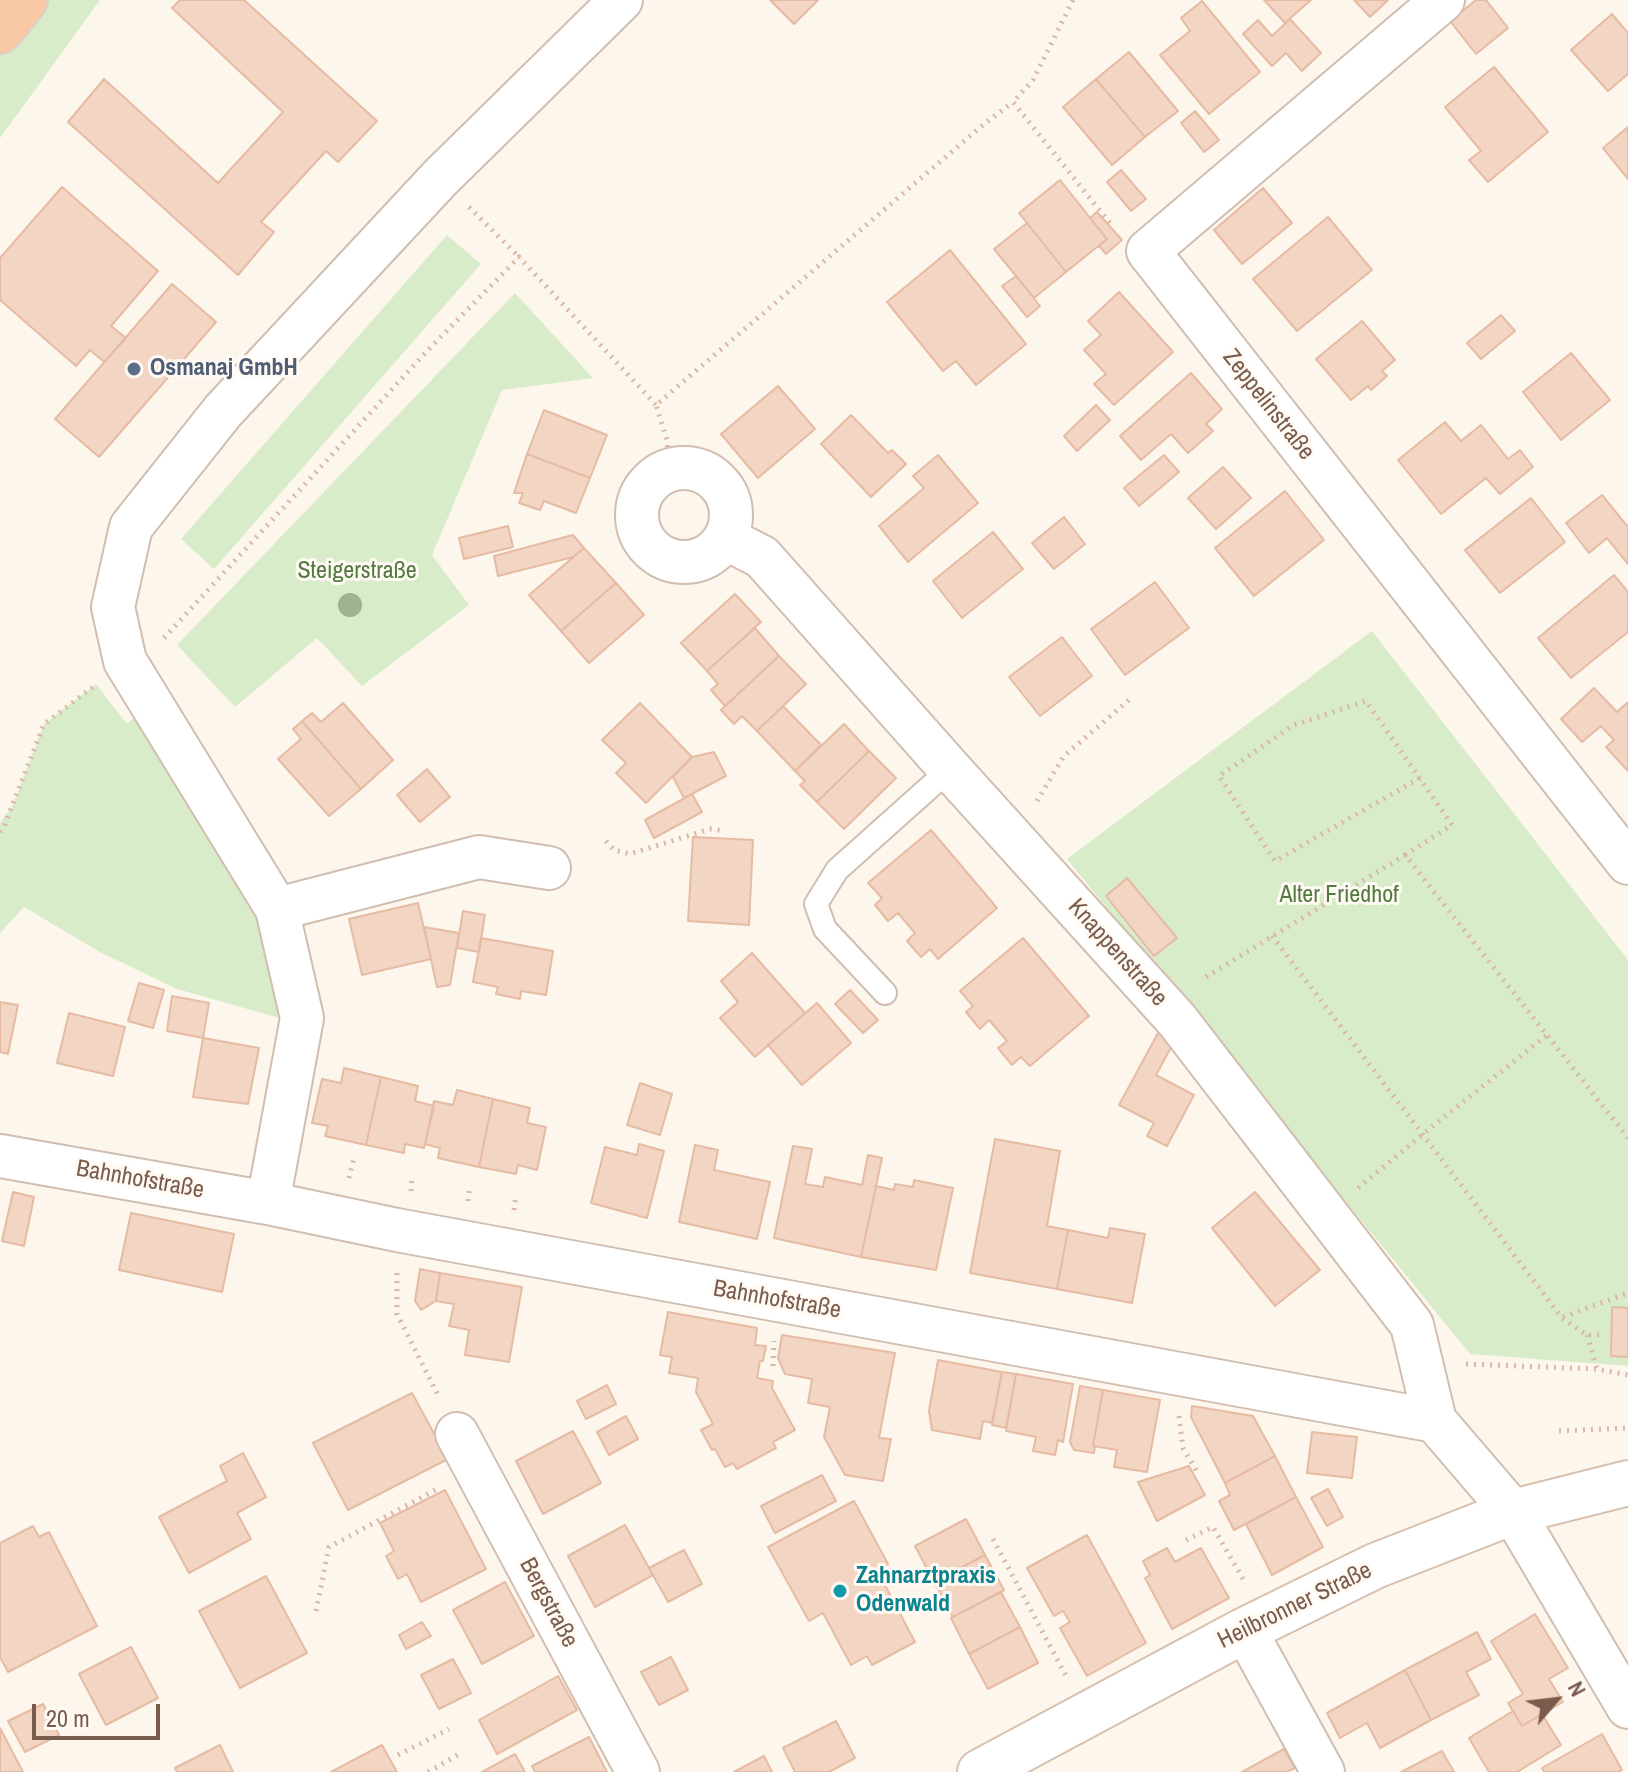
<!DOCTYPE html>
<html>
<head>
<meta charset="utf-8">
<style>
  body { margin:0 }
  #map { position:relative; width:1628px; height:1772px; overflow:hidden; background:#fdf6ec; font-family:"Archivo Narrow",sans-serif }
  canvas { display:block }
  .north { position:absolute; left:1516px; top:1660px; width:80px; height:80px; -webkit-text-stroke:6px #fffaf3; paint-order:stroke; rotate:62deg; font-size:22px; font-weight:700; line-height:32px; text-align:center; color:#7a5c4d }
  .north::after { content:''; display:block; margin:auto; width:28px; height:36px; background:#7a5c4d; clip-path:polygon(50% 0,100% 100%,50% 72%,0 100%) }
  .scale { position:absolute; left:32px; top:1704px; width:128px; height:36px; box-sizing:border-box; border:4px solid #7a5c4d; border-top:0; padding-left:10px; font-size:24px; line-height:28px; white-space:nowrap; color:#7a5c4d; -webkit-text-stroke:6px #fffaf3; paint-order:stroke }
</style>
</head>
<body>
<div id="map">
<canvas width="1628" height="1772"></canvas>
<div class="north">N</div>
<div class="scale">20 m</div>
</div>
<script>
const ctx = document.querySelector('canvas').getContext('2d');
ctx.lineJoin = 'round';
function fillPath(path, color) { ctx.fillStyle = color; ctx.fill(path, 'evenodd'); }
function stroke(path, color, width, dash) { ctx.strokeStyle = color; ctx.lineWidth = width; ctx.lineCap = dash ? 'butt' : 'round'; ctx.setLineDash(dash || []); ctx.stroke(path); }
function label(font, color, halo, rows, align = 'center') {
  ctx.font = font + ' "Archivo Narrow",sans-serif'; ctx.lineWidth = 6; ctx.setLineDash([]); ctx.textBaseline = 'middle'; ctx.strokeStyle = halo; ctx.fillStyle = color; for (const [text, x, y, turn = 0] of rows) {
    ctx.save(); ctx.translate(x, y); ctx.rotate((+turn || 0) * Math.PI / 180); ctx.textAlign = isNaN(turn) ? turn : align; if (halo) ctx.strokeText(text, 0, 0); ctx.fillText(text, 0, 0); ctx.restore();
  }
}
const green = new Path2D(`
  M0,0H100L0,138Z
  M447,235L481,264L214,569L181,539Z
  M515,293L593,378L502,390L432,555L469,605L362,686L317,638L235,707L177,645Z
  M1372,631L1628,960V1366L1470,1354L1067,859Z
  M96,684L127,724L146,706L267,915L290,1021L177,989L100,952L24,907L0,933V823L12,807L44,724Z`);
const building = new Path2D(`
  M180,0H244L377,121L338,162L326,151L261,222L274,232L238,275L68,122L104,79L218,183L283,112L172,8Z
  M770,0H818L794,24Z
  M1264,0H1311L1285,23Z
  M1354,0H1388L1370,17Z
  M1476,0H1486L1508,28L1476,54L1450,21Z
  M1202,1L1260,72L1209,114L1160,55L1190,31L1181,18Z
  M1612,14L1628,33V74L1608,91L1571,50Z
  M1290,19L1321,53L1302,71L1286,53L1272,66L1243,34L1258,20L1272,36Z
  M1129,52L1178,111L1145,137L1096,79Z
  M1494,67L1548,132L1488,182L1469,160L1481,151L1445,107Z
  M1096,79L1145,137L1112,165L1063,107Z
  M1195,111L1219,140L1204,152L1181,123Z
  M1628,127V179L1603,148Z
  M1121,170L1146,199L1131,211L1107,182Z
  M1060,180L1107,239L1066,272L1019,213Z
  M62,187L158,271L111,326L126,338L104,362L90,350L76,366L0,300V258Z
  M1263,188L1292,223L1242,264L1214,230Z
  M1097,212L1122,240L1106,254L1099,246L1107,239L1090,218Z
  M1328,217L1372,270L1297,331L1253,279Z
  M1027,223L1066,272L1034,298L994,249Z
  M950,250L1026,344L976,385L956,361L943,371L887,302Z
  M1016,276L1040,306L1027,317L1002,286Z
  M172,284L216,322L99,457L55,419Z
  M1119,292L1173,352L1114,405L1094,384L1106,374L1084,350L1101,335L1088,321Z
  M1501,315L1515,331L1481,359L1467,343Z
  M1362,321L1395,360L1382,371L1387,376L1371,390L1368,386L1351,400L1316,359Z
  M1571,353L1610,400L1561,440L1523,392Z
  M1191,373L1222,409L1206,424L1213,431L1188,453L1171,434L1141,460L1120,436Z
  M778,386L815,429L758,478L721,434Z
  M1096,405L1110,420L1077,451L1064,436Z
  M544,410L607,435L590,478L527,454Z
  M851,415L888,453L892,450L906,464L871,497L821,444Z
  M1445,422L1461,441L1481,425L1508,459L1520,450L1533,467L1500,494L1486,478L1441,514L1398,460Z
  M527,454L590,478L576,513L544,501L540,510L519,503L523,493H514Z
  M938,455L978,503L908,562L879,526L924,488L913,476Z
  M1164,455L1179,472L1139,506L1124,488Z
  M1223,467L1251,498L1216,529L1188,498Z
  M1285,491L1324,540L1254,596L1215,548Z
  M1602,495L1628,527V564L1607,538L1589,553L1566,523Z
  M1531,498L1565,542L1500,593L1465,550Z
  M1064,517L1085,544L1054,569L1032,543Z
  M508,526L513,547L464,559L459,538Z
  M993,532L1023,569L962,618L933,581Z
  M573,535L584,548L573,557L498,576L494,556Z
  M584,548L616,583L561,631L529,595Z
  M1614,575L1628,592V632L1571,678L1538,638Z
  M1155,582L1189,628L1125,675L1091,629Z
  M616,583L644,615L589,663L561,631Z
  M735,594L761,622L707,671L681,643Z
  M755,628L779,656L725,706L711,690L718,684L707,671Z
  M1062,637L1092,676L1040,716L1009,677Z
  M779,656L806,684L757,731L742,716L734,724L721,710Z
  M1594,688L1617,712L1628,702V771L1606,747L1614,740L1601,726L1582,742L1561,719Z
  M343,703L393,760L361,789L302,721L312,713L321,722Z
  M640,703L692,757L646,803L616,773L626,763L602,740Z
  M783,706L821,745L795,771L757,731Z
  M302,721L361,789L329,816L278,759L301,739L293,729Z
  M844,724L869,751L817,802L800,785L805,781L795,771Z
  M869,751L896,778L844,829L817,802Z
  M714,752L726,776L684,798L673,777L692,757Z
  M427,769L450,797L420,822L397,795Z
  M692,794L702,812L654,838L645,820Z
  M931,830L997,908L938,959L930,949L921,957L907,941L915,933L898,913L888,921L875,905L882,898L868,883Z
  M693,837L753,840L749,925L688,921Z
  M1127,878L1177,938L1154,956L1106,896Z
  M418,903L431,959L362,975L349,919Z
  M463,911L485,915L479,952L457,948Z
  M424,927L459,933L450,985L437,987Z
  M481,938L553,951L546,995L521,991L520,999L496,994L498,987L473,982Z
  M1023,938L1089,1016L1030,1066L1021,1057L1012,1065L998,1048L1007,1041L989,1020L980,1029L966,1012L973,1006L960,991Z
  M752,953L805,1013L755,1057L720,1018L738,1002L721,981Z
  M139,983L164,990L153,1028L128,1021Z
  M850,990L878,1020L863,1033L835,1004Z
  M172,996L209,1003L203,1038L167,1031Z
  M0,1002L18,1005L8,1054L0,1052Z
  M817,1003L851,1043L802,1085L768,1045Z
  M69,1013L125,1027L113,1076L57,1063Z
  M1158,1033L1174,1042L1156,1075L1194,1095L1167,1146L1147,1136L1154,1123L1119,1105Z
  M203,1038L259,1048L248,1104L193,1097Z
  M344,1068L381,1077L366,1145L325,1136L328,1126L312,1123L322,1079L341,1083Z
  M381,1077L418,1086L415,1101L434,1106L424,1148L405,1144L404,1153L366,1145Z
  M640,1083L672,1094L660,1135L627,1125Z
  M457,1090L493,1099L479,1167L438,1158L440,1148L425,1144L434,1101L453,1105Z
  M493,1099L530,1108L527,1123L546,1127L537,1170L518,1165L516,1174L479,1167Z
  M995,1139L1060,1151L1047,1226L1068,1230L1057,1289L970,1273Z
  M639,1144L664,1151L647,1218L591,1203L605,1147L637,1155Z
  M695,1145L718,1150L714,1170L770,1182L757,1239L679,1222Z
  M793,1146L812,1149L805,1184L823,1187L825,1177L862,1185L868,1155L882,1158L861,1257L774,1238Z
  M914,1180L953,1188L936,1270L861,1257L876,1186L894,1190L895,1184L913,1187Z
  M13,1192L34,1197L24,1246L2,1241Z
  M1255,1192L1320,1270L1275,1306L1212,1228Z
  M131,1213L234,1234L222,1292L119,1270Z
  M1110,1228L1145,1234L1132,1303L1057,1289L1068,1230L1108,1238Z
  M420,1269L440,1273L436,1301L421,1310L415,1301Z
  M440,1273L522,1287L509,1362L465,1355L469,1330L449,1326L454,1304L436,1301Z
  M1612,1307L1628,1308V1357L1611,1356Z
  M668,1312L757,1328L755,1345L766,1346L763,1361H760L757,1378L773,1381L772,1388L795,1430L773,1442L776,1448L737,1469L733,1463L725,1467L715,1449L712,1450L701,1430L713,1424L696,1392L698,1378L669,1373L672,1357L660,1355Z
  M782,1335L895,1353L879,1438L891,1439L883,1481L845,1475L824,1437L830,1407L808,1403L812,1379L785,1374L778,1358Z
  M938,1360L1002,1372L992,1423L983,1421L980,1439L932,1430L929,1411Z
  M1002,1372L1016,1374L1006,1428L992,1425Z
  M1016,1374L1073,1384L1063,1442L1058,1440L1055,1455L1033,1451L1036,1437L1006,1431Z
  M607,1385L616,1404L586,1419L577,1401Z
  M1080,1386L1103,1390L1093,1446H1095L1094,1453L1074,1450L1070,1442Z
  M1103,1390L1160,1400L1147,1472L1114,1467L1117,1450L1093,1446Z
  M412,1393L448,1459L348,1510L313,1443Z
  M1192,1406L1253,1416L1275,1456L1225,1483L1191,1417Z
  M626,1416L638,1439L609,1455L597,1432Z
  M573,1431L601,1483L543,1514L516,1461Z
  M1312,1432L1357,1437L1352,1478L1307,1473Z
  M243,1453L266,1497L237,1513L251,1539L189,1573L159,1517L227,1481L220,1466Z
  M1275,1456L1296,1497L1234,1530L1219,1501L1230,1495L1225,1483Z
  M1189,1466L1205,1495L1157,1521L1138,1482Z
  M822,1475L836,1501L775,1533L761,1506Z
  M1328,1489L1343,1517L1327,1526L1311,1498Z
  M445,1490L486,1569L421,1602L407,1574L398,1579L386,1556L394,1551L380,1523Z
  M1296,1497L1323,1547L1272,1575L1246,1524Z
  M854,1501L888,1564L877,1570L915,1642L872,1665L867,1656L851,1665L823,1613L809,1621L768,1547Z
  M966,1519L985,1555L934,1582L915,1546Z
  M625,1525L653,1575L595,1607L568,1556Z
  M33,1526L39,1537L49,1532L97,1626L8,1672L0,1657V1543Z
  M1087,1535L1146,1643L1087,1676L1060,1628L1070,1622L1063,1611L1054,1616L1027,1568Z
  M1167,1548L1175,1562L1201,1548L1229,1598L1172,1629L1145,1578L1150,1575L1143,1561Z
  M684,1550L702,1584L668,1602L649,1568Z
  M985,1555L1004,1590L953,1617L934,1582Z
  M266,1576L307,1653L240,1688L199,1611Z
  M505,1582L534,1636L482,1664L453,1610Z
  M1001,1592L1020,1627L969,1654L951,1618Z
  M1535,1614L1568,1668L1549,1679L1563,1702L1522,1726L1508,1703L1523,1694L1491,1641Z
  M422,1622L431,1636L406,1649L399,1635Z
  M1020,1627L1038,1663L988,1689L969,1654Z
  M1477,1632L1491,1659L1466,1672L1479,1695L1431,1720L1405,1670Z
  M131,1647L158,1698L106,1725L79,1674Z
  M671,1657L688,1690L659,1705L641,1672Z
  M453,1659L471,1693L439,1709L421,1675Z
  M1405,1670L1431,1720L1380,1748L1367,1723L1340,1738L1327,1713Z
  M558,1676L577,1710L497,1754L479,1720Z
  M43,1704L59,1735L25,1752L8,1721Z
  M1513,1711L1522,1726L1542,1714L1561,1745L1517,1772H1489L1469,1738Z
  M836,1721L855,1758L829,1772H795L783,1748Z
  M0,1728L23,1772H0Z
  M1602,1734L1622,1770L1618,1772H1544L1542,1768Z
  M589,1737L607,1772H535L532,1766Z
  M220,1745L233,1772H177L175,1768Z
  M382,1745L397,1772H331Z
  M1284,1749L1295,1768L1287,1772H1242Z
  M1442,1751L1454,1772H1401Z
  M515,1754L525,1772H482Z
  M764,1756L772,1772H734Z`);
const path = new Path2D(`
  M1073,0L1033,80L1013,102L1113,227
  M469,207L519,257
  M670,471L667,440L656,405L983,125L1013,102
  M164,638L427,351L519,257L656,405
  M1037,801L1064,756L1130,699
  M0,832L3,829L44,724L93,687
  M606,841L614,850L630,854L710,829L724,831
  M1405,855L1452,825L1366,701L1294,725L1219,776L1275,861L1420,778
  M1272,936L1562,1318L1587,1335H1602
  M1206,977L1405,855L1628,1138
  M349,1178L354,1158
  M1358,1188L1423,1134L1547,1035
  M411,1191L412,1178
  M468,1201L470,1185
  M514,1210L516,1196
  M397,1273V1314L439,1397
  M1563,1317L1628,1293
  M1587,1335L1597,1369
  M1466,1364L1597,1369L1628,1375
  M773,1366L774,1341
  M1179,1416L1183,1448L1199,1475
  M1559,1431L1628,1428
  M993,1539L1066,1676
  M1186,1540L1213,1527L1246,1584
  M316,1611L329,1547L439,1488
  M398,1755L449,1729
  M428,1772L461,1753`);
const service = new Path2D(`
  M885,993L825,929L816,904L837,870L950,769`);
const minor = new Path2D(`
  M1443,0L1148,251L1628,863
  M637 515a47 47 0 1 1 94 0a47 47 0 1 1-94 0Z
  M725,538L762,557L950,769L1177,1020L1412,1325L1435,1421
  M277,909L479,857L549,868
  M0,1156L268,1203L397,1230L1435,1421L1513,1512L1628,1707
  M268,1203L302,1018L277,909L125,661L113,607L131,527L223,411L440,178L621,0
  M457,1434L638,1772
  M1245,1630L1323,1772`);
const secondary = new Path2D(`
  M980,1772L1245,1630L1375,1566L1513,1512L1628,1483`);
const trunk = new Path2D(`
  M0,31L25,0`);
const trees = [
  [350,605]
];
const markers = [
  [134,369,8,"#5c6f8a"],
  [840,1591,8,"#0f9aa8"]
];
const serviceNames = [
  ["Osmanaj GmbH",150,369]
];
const streetNames = [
  ["Zeppelinstraße",1268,405,52],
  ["Knappenstraße",1117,953,48],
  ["Bahnhofstraße",140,1180,10],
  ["Bahnhofstraße",777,1300,10],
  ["Bergstraße",548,1603,62],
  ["Heilbronner Straße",1295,1606,-26]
];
const parkNames = [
  ["Steigerstraße",357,572],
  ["Alter Friedhof",1339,896]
];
const cultureNames = [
  ["Zahnarztpraxis",856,1577],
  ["Odenwald",856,1605]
];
fillPath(green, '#d8ecc9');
fillPath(building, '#f3d5c3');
stroke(building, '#e6bba3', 2);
stroke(service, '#d1beb0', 26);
stroke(minor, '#d1beb0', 46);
stroke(secondary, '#d6c0b0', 48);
stroke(trunk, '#dad1cd', 48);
stroke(path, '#d9b8a5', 5, [2, 6]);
stroke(service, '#fff', 22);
stroke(minor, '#fff', 42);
stroke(secondary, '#fff', 44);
stroke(trunk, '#f9c8a4', 44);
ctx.fillStyle = '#a0b28e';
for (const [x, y] of trees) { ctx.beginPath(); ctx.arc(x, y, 12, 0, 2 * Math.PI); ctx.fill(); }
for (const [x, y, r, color] of markers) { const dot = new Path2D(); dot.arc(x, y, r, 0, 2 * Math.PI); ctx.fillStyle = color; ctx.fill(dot); stroke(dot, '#fffaf3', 3); }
label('bold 24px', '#4e5e75', '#fffaf3', serviceNames, 'left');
label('24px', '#7a5c4d', '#fffaf3', streetNames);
label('24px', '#537a41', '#fffaf3', parkNames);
label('bold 24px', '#0d838f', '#fffaf3', cultureNames, 'left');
</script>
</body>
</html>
